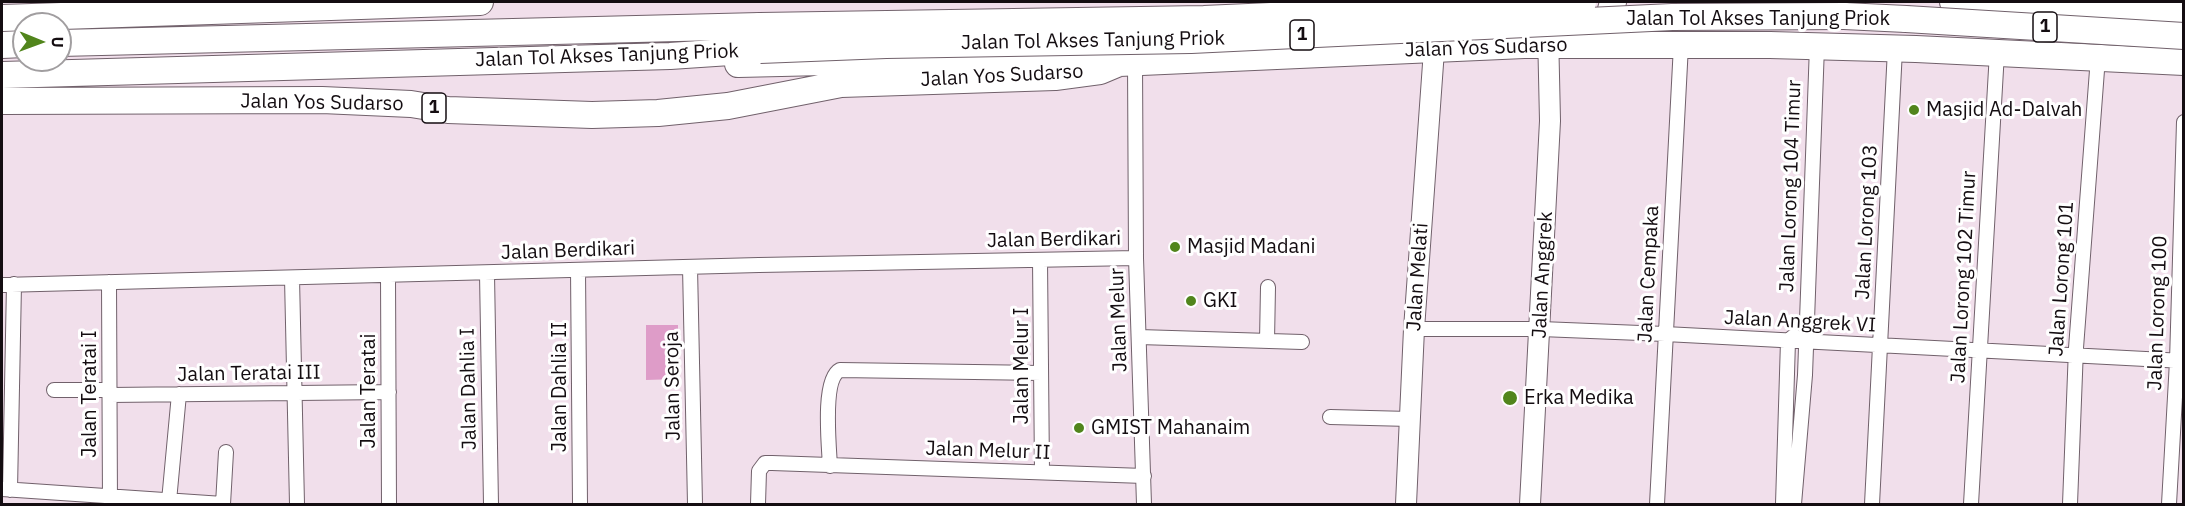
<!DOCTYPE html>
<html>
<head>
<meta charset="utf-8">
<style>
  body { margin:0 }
  #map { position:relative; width:2185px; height:506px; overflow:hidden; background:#f1dfeb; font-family:"IBM Plex Sans",sans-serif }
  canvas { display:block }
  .frame { position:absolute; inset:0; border:3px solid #140d11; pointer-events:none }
  .north { position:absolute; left:12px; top:12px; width:60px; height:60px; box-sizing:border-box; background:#fff; border:2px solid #a19ea0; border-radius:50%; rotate:91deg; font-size:16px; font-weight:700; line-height:24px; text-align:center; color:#140d11 }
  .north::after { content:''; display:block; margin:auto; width:21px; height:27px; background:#51851c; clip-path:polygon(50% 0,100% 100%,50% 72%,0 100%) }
</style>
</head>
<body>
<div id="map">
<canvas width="2185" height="506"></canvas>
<div class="frame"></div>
<div class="north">U</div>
</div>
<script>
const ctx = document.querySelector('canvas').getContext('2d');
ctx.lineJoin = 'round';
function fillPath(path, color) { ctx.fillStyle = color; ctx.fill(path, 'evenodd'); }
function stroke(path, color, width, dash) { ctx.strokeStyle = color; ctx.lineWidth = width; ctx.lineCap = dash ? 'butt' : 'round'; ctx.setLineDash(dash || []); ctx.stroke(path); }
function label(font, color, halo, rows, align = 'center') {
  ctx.font = font + ' "IBM Plex Sans",sans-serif'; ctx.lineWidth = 6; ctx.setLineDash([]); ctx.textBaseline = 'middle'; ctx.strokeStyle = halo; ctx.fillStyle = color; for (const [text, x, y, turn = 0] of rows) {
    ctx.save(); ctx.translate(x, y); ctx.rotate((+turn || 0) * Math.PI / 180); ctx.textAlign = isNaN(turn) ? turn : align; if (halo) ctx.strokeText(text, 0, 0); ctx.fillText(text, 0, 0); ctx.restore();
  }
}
const green = new Path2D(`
  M646,325H678V379L646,380Z`);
const street = new Path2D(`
  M1135,62L1136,258L1144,504
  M1040,260L1042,472
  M690,267L695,504
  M578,270L580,504
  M487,274L491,504
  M388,276L389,504
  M292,278L297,504
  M109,282L110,504
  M2,285L759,265L1136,258
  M1414,329H1541L1665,334L2184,361
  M1139,337L1302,342
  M1267,341L1268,287
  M54,390H110
  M110,395L389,392
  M1330,417L1410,419
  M830,466C829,446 822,379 840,370L1041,373
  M2,489L223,504L226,452
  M10,490L14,284
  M169,501L179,394
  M758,504L759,471L765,463H772L1144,476
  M1657,504L1681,45
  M1783,504L1788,341L1794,336
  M1794,504L1805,375L1817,46
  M1872,504L1895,49
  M1971,504L1997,52
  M2070,504L2076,348L2098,57
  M2169,504L2177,361L2184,122`);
const secondary = new Path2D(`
  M1406,504L1414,329L1434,50
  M1530,504L1550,121L1548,31`);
const highway = new Path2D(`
  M1613,2L1608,21L1614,39
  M1953,2L2184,15
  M1844,16L1906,19
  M2,18L480,2
  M60,43L760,26
  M2,45L24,44
  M738,64L1081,56L1114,62
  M2,75L670,56L760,50
  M2,101L322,100L411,104L448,110L592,115L658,113L728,106L841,84L1055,77L1100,71L1119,63L1524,45H1770L1916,49L2184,62`);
const highwayBridge = new Path2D(`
  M1906,19L2184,36
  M760,26L1204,19L1583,2
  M760,50L886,45L1191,40L1672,17L1844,16`);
const markers = [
  [1914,110,6,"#51851c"],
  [1175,247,6,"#51851c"],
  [1191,301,6,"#51851c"],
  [1510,398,8,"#51851c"],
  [1079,428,6,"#51851c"]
];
const shields = [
  [2045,27,24],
  [1302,35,24],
  [434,108,24]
];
const shieldNames = [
  ["1",2045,27],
  ["1",1302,35],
  ["1",434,108]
];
const streetNames = [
  ["Jalan Tol Akses Tanjung Priok",1758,19],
  ["Jalan Tol Akses Tanjung Priok",1093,41,-1],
  ["Jalan Yos Sudarso",1486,48,-2],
  ["Jalan Tol Akses Tanjung Priok",607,56,-2],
  ["Jalan Yos Sudarso",1002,76,-3],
  ["Jalan Yos Sudarso",322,103,1],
  ["Jalan Lorong 104 Timur",1791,186,-88],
  ["Jalan Lorong 103",1867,222,-87],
  ["Jalan Berdikari",1054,240,-1],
  ["Jalan Berdikari",568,251,-2],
  ["Jalan Cempaka",1649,274,-87],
  ["Jalan Anggrek",1543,275,-87],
  ["Jalan Melati",1418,277,-86],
  ["Jalan Lorong 102 Timur",1964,277,-87],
  ["Jalan Lorong 101",2062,279,-86],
  ["Jalan Lorong 100",2158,313,-88],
  ["Jalan Melur",1119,320,-92],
  ["Jalan Anggrek VI",1800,322,3],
  ["Jalan Melur I",1022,366,-90],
  ["Jalan Teratai III",249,374,-1],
  ["Jalan Seroja",673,386,-91],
  ["Jalan Dahlia II",560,387,-90],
  ["Jalan Dahlia I",469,389,-91],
  ["Jalan Teratai",369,391,-90],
  ["Jalan Teratai I",90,394,-90],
  ["Jalan Melur II",988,451,2]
];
const poiNames = [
  ["Masjid Ad-Dalvah",1926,110],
  ["Masjid Madani",1187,247],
  ["GKI",1203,301],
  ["Erka Medika",1524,398],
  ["GMIST Mahanaim",1091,428]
];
fillPath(green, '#de9cc8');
stroke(street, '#71616b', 16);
stroke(secondary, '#71616b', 22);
stroke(highway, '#71616b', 28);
stroke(street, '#fff', 14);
stroke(secondary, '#fff', 20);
stroke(highway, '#fff', 26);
stroke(highwayBridge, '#71616b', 28, []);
stroke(highwayBridge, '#fff', 26);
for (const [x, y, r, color] of markers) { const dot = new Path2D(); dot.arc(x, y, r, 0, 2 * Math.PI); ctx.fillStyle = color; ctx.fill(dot); stroke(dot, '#fff', 2); }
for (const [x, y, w] of shields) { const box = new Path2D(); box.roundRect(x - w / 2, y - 15, w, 30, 4.5); ctx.fillStyle = '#fff'; ctx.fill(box); stroke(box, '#140d11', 1.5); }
label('bold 18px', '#140d11', null, shieldNames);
label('20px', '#140d11', '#fff', streetNames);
label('20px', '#140d11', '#fff', poiNames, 'left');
</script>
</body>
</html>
